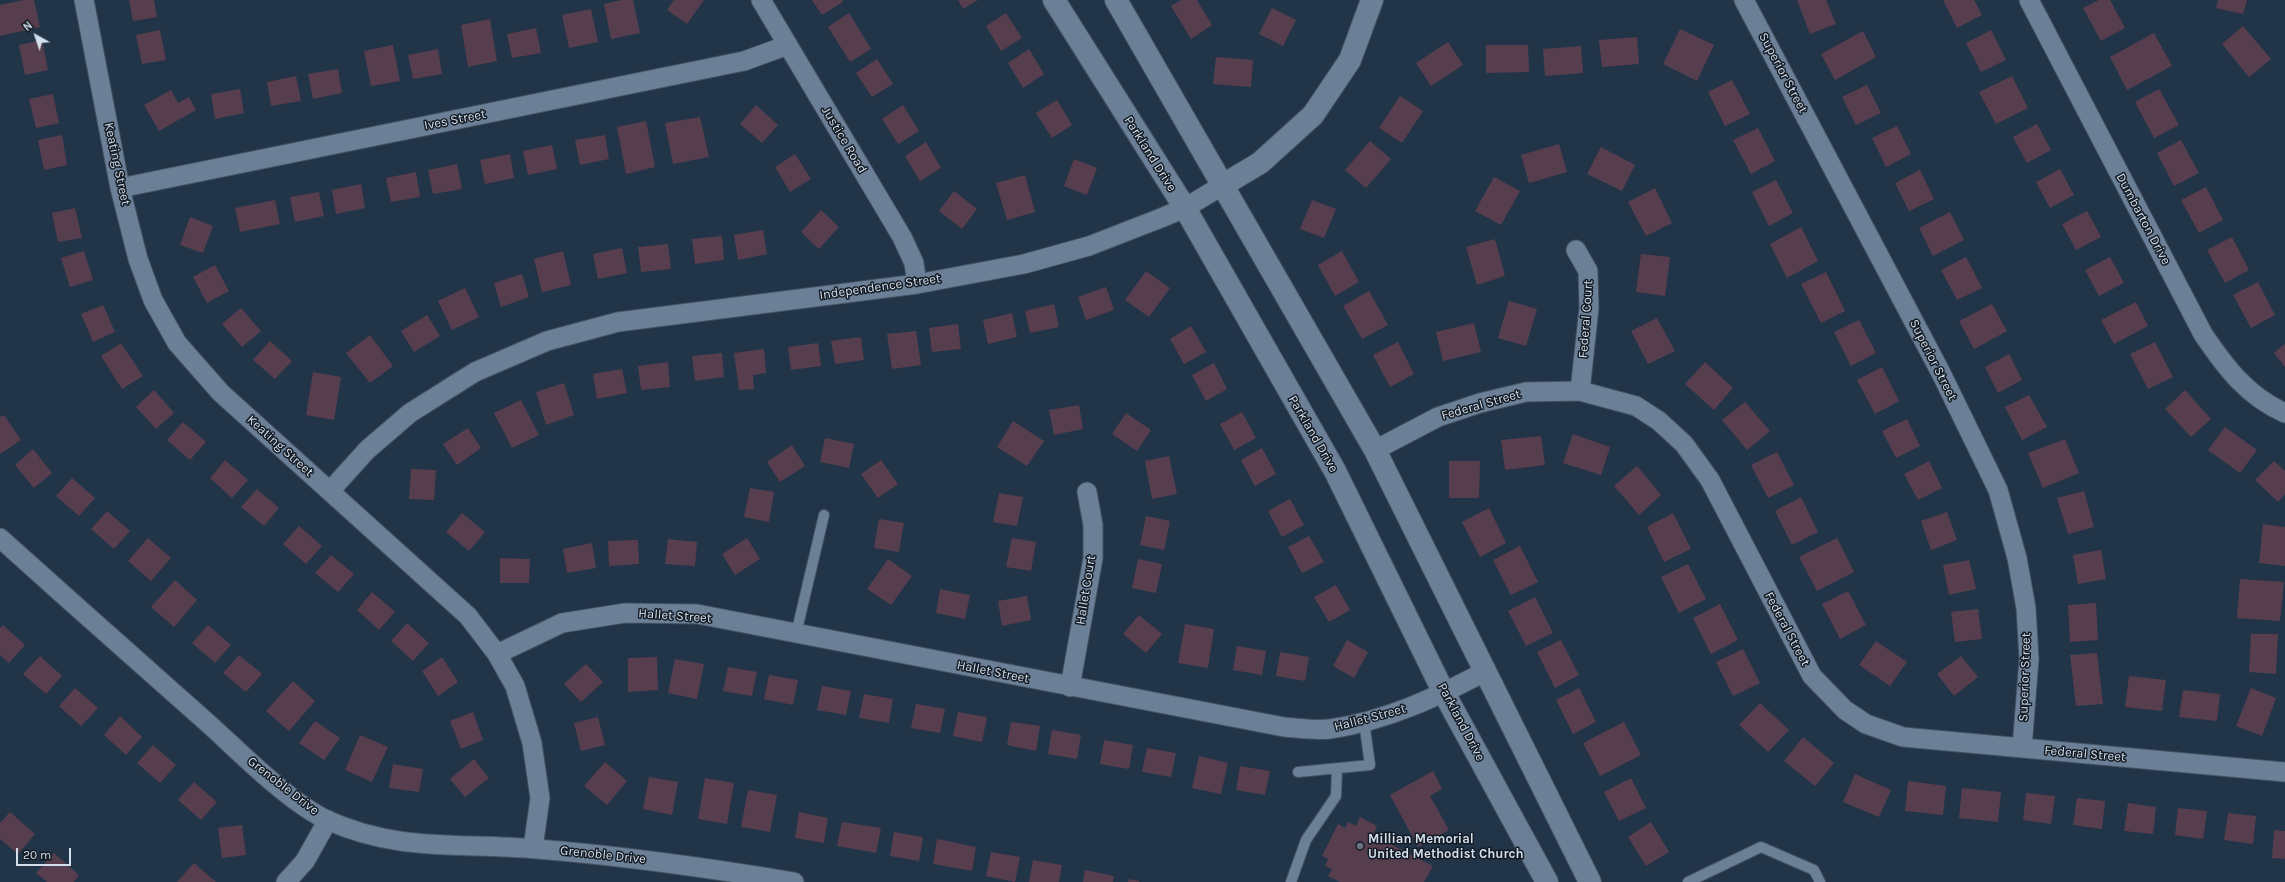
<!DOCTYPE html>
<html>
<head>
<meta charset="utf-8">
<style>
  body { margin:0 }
  #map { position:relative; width:2285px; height:882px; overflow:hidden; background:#223448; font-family:Karla,sans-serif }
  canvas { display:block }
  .north { position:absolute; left:16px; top:16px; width:40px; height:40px; -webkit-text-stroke:3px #131b24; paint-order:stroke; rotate:320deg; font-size:11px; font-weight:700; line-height:16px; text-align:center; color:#d4dfec }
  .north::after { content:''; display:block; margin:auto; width:14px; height:18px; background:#d4dfec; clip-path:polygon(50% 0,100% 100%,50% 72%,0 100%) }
  .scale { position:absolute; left:16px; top:848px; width:55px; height:18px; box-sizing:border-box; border:2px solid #d4dfec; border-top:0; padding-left:5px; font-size:12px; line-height:14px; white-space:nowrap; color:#d4dfec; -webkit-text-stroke:3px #131b24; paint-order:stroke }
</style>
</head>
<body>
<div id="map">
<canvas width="2285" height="882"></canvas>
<div class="north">N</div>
<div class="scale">20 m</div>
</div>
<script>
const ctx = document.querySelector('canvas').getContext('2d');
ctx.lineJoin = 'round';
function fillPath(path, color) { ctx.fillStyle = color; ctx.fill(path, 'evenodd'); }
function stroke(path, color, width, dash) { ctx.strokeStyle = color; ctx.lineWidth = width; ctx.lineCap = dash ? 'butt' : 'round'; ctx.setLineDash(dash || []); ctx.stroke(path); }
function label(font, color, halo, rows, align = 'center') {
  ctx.font = font + ' Karla,sans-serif'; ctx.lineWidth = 3; ctx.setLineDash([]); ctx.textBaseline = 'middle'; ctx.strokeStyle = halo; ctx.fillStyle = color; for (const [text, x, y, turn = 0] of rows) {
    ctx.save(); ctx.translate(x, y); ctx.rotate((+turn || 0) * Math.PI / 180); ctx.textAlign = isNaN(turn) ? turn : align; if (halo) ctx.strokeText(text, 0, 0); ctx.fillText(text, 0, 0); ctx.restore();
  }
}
const building = new Path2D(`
  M24,0H34L40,27L0,36V5Z
  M129,0H154L157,17L133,21Z
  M622,0H633L640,33L611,39L604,4Z
  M674,0H704L687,24L667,10Z
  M812,0H842L843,2L822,15Z
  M958,0H978L963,9Z
  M1181,0H1197L1212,25L1191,39L1171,6Z
  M1797,0H1826L1836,24L1810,34Z
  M1943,0H1974L1982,15L1957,28Z
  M2099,0H2110L2125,28L2101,41L2083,8Z
  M2218,0H2247L2243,14L2216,8Z
  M1272,8L1296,20L1283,46L1259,34Z
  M591,9L598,42L569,48L562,15Z
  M849,13L871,49L850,62L828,27Z
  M1006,13L1022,38L1001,51L986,26Z
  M490,19L497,61L468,67L461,25Z
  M2243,26L2271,59L2249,77L2222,44Z
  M536,28L541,53L512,58L507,34Z
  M1680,29L1714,45L1697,81L1663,64Z
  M160,30L166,60L142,64L136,35Z
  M1991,30L2006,60L1981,72L1966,43Z
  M1863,31L1876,57L1835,80L1821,54Z
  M2154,33L2172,66L2127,90L2110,57Z
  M1637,37L1639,64L1602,67L1599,40Z
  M42,40L48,70L25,75L19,45Z
  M1448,42L1463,65L1431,86L1416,63Z
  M393,45L400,81L371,86L364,51Z
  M1486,45H1528L1529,72L1486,73Z
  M1581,46L1583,73L1545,76L1543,49Z
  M438,49L442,74L413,79L408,55Z
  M1029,49L1044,74L1023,88L1008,63Z
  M1216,57L1253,60L1251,87L1213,84Z
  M877,59L893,84L872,97L856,73Z
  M338,69L342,93L313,99L308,74Z
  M296,76L301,101L271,106L267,82Z
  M2012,76L2028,108L1996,124L1979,92Z
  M1732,80L1750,114L1725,126L1708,92Z
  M1867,85L1881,113L1856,125L1842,97Z
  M240,89L244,113L215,119L211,94Z
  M2159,89L2179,125L2154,138L2135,102Z
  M171,90L178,103L189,97L196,110L159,131L144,105Z
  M53,94L59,123L36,128L29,99Z
  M1400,96L1423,111L1402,143L1379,128Z
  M1057,100L1072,125L1052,138L1036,113Z
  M756,105L778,125L762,143L740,124Z
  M903,105L919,131L898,144L882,119Z
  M700,117L709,157L673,164L665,123Z
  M646,121L655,167L626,174L617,127Z
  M2037,124L2051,150L2027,163L2013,137Z
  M1897,126L1911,154L1886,167L1872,138Z
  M1758,128L1775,161L1751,174L1733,140Z
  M62,135L67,165L44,170L38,140Z
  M605,135L609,159L580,165L575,140Z
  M2181,140L2199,173L2174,186L2157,153Z
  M1370,141L1391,159L1366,188L1345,170Z
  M926,142L941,168L920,181L905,156Z
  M1559,144L1567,172L1529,183L1521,155Z
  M552,145L557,169L528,175L523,151Z
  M1601,147L1635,165L1622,191L1587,174Z
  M510,154L514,178L485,184L480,160Z
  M795,154L811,179L790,192L775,167Z
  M1074,159L1097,168L1087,195L1064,186Z
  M457,164L462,189L433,194L428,170Z
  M2060,169L2074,195L2050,208L2036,182Z
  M1920,170L1934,199L1909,211L1895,183Z
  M416,172L420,197L391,202L386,178Z
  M1025,175L1035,212L1007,220L996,183Z
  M1494,177L1520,191L1501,225L1475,211Z
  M1776,180L1793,213L1769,226L1752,192Z
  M361,184L365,208L336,214L332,190Z
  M2206,187L2223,220L2199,233L2181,200Z
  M1655,188L1672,223L1646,236L1628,202Z
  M954,191L977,209L962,229L939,211Z
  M319,192L324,216L295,222L290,197Z
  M275,200L280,224L240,232L235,208Z
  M1312,200L1336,209L1324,238L1300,229Z
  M75,208L82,238L58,242L52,213Z
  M821,210L839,227L819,249L801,232Z
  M2087,211L2101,237L2076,250L2062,224Z
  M1950,212L1964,240L1933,256L1919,228Z
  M190,217L213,226L203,253L180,245Z
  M1801,227L1818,261L1787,278L1770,244Z
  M763,230L767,254L738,260L734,235Z
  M722,236L724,260L695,264L692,239Z
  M2232,237L2249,270L2225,283L2207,250Z
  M1495,239L1505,276L1477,285L1466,247Z
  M668,244L671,269L641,272L638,247Z
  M622,248L627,273L598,279L593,254Z
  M84,251L93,280L70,287L61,258Z
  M563,251L571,285L542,292L534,259Z
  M1342,251L1359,282L1335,296L1318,265Z
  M1641,254L1670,257L1665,296L1636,292Z
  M1966,257L1982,288L1957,300L1941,270Z
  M2110,257L2124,283L2099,296L2085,270Z
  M215,265L229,291L207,303L193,277Z
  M1146,271L1170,288L1149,317L1125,300Z
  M1826,272L1845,311L1821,323L1801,284Z
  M522,274L529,297L501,307L494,283Z
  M2258,282L2275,315L2251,328L2233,295Z
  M1106,287L1114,310L1086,320L1078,297Z
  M465,288L479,317L452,330L438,301Z
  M1369,291L1388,325L1362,339L1343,306Z
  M1509,301L1537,309L1526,346L1498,338Z
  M2136,302L2148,326L2114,344L2101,320Z
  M1054,304L1059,327L1030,333L1025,311Z
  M1992,304L2007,331L1974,349L1959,321Z
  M103,305L115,332L93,342L81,314Z
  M241,308L261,331L242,347L222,324Z
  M1012,313L1017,337L988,344L983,320Z
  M427,315L440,336L414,352L401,331Z
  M1657,318L1675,351L1648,364L1631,331Z
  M1859,320L1876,353L1851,366L1834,332Z
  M1474,323L1481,352L1443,361L1436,332Z
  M958,324L961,349L932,352L929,328Z
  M1191,326L1206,352L1184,364L1170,339Z
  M916,331L921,365L892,369L887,334Z
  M370,335L393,366L370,383L346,353Z
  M861,337L864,360L835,364L831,341Z
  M270,341L292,361L275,379L253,360Z
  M1398,342L1414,374L1390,387L1373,355Z
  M2155,342L2173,377L2148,389L2130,354Z
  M121,343L143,376L122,389L101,356Z
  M818,343L821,366L791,370L788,347Z
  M2285,344V367L2274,353Z
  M764,349L766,373L753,375L754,389L739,390L734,353Z
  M722,353L724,377L695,381L692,356Z
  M2009,354L2022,380L1998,393L1985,367Z
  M668,362L670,387L641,390L638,366Z
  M1705,362L1733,388L1714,410L1685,384Z
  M1214,363L1227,389L1206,401L1192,375Z
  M1882,367L1899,401L1875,414L1857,380Z
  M622,369L627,393L597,399L593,374Z
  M313,372L341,377L334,420L306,415Z
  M564,383L574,415L546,425L536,392Z
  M154,390L174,413L156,429L136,407Z
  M2185,390L2211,419L2191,437L2165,409Z
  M2029,395L2047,427L2022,440L2005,407Z
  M521,400L539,435L512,448L494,413Z
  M1745,402L1770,431L1747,450L1722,420Z
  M1079,405L1083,429L1054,435L1049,410Z
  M1242,412L1256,438L1234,450L1220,424Z
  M1126,413L1151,430L1137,451L1112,434Z
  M4,415L21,440L0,454V417Z
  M1907,419L1920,446L1896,458L1882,431Z
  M1013,421L1044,441L1027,466L997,447Z
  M183,422L206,442L190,460L167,440Z
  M2225,427L2257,450L2240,473L2208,450Z
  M468,428L481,448L457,465L443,444Z
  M1573,434L1610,447L1601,475L1563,463Z
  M1541,436L1545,465L1505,470L1501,440Z
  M825,438L854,444L849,468L820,462Z
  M2065,439L2079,473L2043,488L2028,453Z
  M792,445L805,466L780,482L767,462Z
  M1262,448L1276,474L1255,486L1241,460Z
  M33,449L52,473L34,488L15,465Z
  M1777,452L1794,485L1768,498L1751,465Z
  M1169,456L1177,494L1152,499L1145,461Z
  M225,460L248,480L232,498L210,478Z
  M881,460L898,484L878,498L861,474Z
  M1449,461H1480L1479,498H1449Z
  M1929,461L1942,488L1918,500L1904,474Z
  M2274,461L2285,471V494L2278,502L2255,480Z
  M1637,466L1661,495L1639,515L1614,486Z
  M411,469L436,470L434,500L409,499Z
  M72,478L95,498L79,516L56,496Z
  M750,488L774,492L769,522L744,517Z
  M257,489L279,508L264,526L241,507Z
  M2084,491L2094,527L2068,534L2057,498Z
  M999,493L1023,497L1017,526L993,522Z
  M1801,497L1818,532L1792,545L1775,511Z
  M1290,499L1304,525L1282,537L1268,511Z
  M1489,508L1506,543L1480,557L1462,522Z
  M107,511L130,531L114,549L91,529Z
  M1947,512L1957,540L1931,550L1921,521Z
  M462,513L485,532L469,551L446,532Z
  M1673,513L1691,549L1664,562L1647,527Z
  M1146,516L1170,521L1164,550L1140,545Z
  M879,519L904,523L899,552L874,548Z
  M2263,524L2285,527V566L2259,563Z
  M299,526L322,546L306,564L283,544Z
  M1309,536L1324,562L1302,573L1288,547Z
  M148,538L171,558L151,581L128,561Z
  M747,538L760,559L735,575L722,554Z
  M1012,538L1036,542L1031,571L1006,567Z
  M1837,538L1854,572L1817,591L1799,557Z
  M668,539L697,542L695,566L665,564Z
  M638,540L639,564L609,566L608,541Z
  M592,543L596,568L567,573L563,549Z
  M1520,546L1538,582L1511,595L1493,560Z
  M2101,550L2106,579L2078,584L2073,555Z
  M331,555L354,574L338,592L315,573Z
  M500,558L530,559L529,583H500Z
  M888,559L912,576L891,605L867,589Z
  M1138,559L1162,564L1156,593L1132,588Z
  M1969,560L1976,589L1949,595L1943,565Z
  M1688,564L1706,599L1679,613L1661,577Z
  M2240,579L2284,582L2280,621L2237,618Z
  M175,580L197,600L174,627L151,607Z
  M1336,585L1350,610L1329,622L1314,597Z
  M940,589L970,595L965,619L936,613Z
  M1848,591L1866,625L1840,639L1822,604Z
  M372,592L395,612L379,630L357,610Z
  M1027,596L1031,620L1002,626L998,601Z
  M1535,597L1553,633L1526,646L1508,611Z
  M2096,603L2098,640L2070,642L2068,605Z
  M1720,604L1738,640L1711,654L1693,618Z
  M1978,609L1982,639L1955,642L1951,612Z
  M1139,615L1162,634L1146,653L1123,634Z
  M407,623L429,643L413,661L391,641Z
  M1185,624L1214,629L1208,668L1178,663Z
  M3,625L25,645L9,663L0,655V628Z
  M208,625L231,645L215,663L192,643Z
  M2251,634H2278L2276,674L2249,672Z
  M1347,640L1368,652L1354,678L1333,666Z
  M1561,640L1579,675L1555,688L1537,652Z
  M1876,641L1907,662L1890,686L1859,665Z
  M1237,646L1266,651L1262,675L1233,670Z
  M1743,649L1760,683L1733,696L1716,662Z
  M1280,652L1309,657L1305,681L1276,676Z
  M2097,653L2103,704L2076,706L2070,655Z
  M239,655L262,674L246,692L223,673Z
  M40,656L62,676L46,694L23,674Z
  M1961,656L1978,677L1954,696L1937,674Z
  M442,657L458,682L438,696L422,671Z
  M657,657L658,690L628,692V658Z
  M675,659L704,664L697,699L668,693Z
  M586,664L603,682L581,702L564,684Z
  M728,667L757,672L752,696L723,691Z
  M769,675L798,680L793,705L764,699Z
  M2129,676L2166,680L2162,711L2125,707Z
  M293,681L315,701L289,731L266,711Z
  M822,686L851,691L846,715L817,710Z
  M75,688L98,708L81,726L59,706Z
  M1579,688L1596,722L1573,734L1556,700Z
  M2251,688L2276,698L2262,736L2236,726Z
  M2183,690L2220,694L2217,721L2179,717Z
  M864,694L893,699L889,723L859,718Z
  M1760,703L1789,730L1768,752L1739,725Z
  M916,704L945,709L940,733L911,728Z
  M473,712L483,740L461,749L450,721Z
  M958,712L987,717L982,742L953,736Z
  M120,716L142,737L126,755L104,735Z
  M598,717L605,745L581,751L574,723Z
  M315,721L340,738L324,760L299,743Z
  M1011,722L1040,726L1036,751L1007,745Z
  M1624,722L1641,755L1600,776L1583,743Z
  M1052,730L1081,735L1077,759L1048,754Z
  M360,735L388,747L372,782L345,770Z
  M1803,737L1834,763L1815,786L1784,761Z
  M1104,740L1133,745L1129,769L1100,764Z
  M153,745L176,765L160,783L137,763Z
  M1147,748L1176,753L1171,777L1142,772Z
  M1199,756L1228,763L1221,794L1192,788Z
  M474,759L489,778L465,797L450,779Z
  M605,762L627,781L607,805L584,786Z
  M393,764L423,769L419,792L389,788Z
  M1240,766L1270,771L1265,795L1236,790Z
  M1433,771L1442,789L1430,796L1449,830L1418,847L1390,795Z
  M1855,774L1891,790L1879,817L1843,802Z
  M649,777L678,782L672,815L643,809Z
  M705,778L734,783L727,824L698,819Z
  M1631,778L1646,808L1619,821L1604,792Z
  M1908,781L1946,786L1943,815L1905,811Z
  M194,782L217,802L201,820L178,800Z
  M1962,788L2001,792L1998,822L1959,818Z
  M748,790L777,795L770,832L741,827Z
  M2026,793L2055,796L2051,824L2023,820Z
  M2077,798L2105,801L2102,829L2073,825Z
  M2128,803L2156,807L2153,834L2124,831Z
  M2178,808L2207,811L2203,839L2175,835Z
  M10,812L35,834L18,854L0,839V823Z
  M799,812L828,818L824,843L795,838Z
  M2228,813L2256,816L2253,844L2224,840Z
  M1360,817L1377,826L1373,835L1433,866L1424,882H1340L1328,876L1332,869L1325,866L1328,859L1322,856L1338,824L1345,828L1348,822L1356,826Z
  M842,822L881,828L876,853L837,846Z
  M1651,822L1669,852L1646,866L1628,837Z
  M242,825L246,855L222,858L218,828Z
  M2274,830L2285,831V859L2272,858Z
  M894,832L923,837L919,861L890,856Z
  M937,839L976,847L972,871L933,864Z
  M991,852L1020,857L1015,882L986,876Z
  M54,853L79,875L74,882H47L36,873Z
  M1033,860L1062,865L1059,882H1029Z
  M194,863L216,882H177Z
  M1085,870L1114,876L1113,882H1083Z
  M1129,879L1139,881V882H1128Z`);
const service = new Path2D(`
  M796,634L824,515
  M1298,772L1370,765L1364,721
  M1291,882L1306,840L1336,796L1337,769
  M1688,882L1761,847L1814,870L1820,882`);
const minor = new Path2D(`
  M84,0L120,188L138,259L153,300L177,343L221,393L468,616L497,654L515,686L532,743L540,798L533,848
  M761,0L902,237L914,263L917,284
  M1744,0L1941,373L1998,490L2017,558L2026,608L2029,659L2022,748
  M2029,0L2203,334C2226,368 2247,396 2285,413
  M120,188L744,61L788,45
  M1576,250L1588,271L1589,308L1580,391
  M1375,450L1438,417L1480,403L1526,392L1580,391L1636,406L1659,421L1684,444L1710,480L1812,676L1845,710L1866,724L1903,737L2285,772
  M330,491L367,450L410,413L475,372L547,341L618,322L917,284L1024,264L1089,246L1161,218L1185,208L1223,185
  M0,538C70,601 140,663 211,726C243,755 289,802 327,820C400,853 462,842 537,849C624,856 709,868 794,882
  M497,654L562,623L625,613L697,614L1284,727C1299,728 1315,731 1330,729C1386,721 1437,697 1486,671
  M1070,687L1093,558V525L1087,492
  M286,882L305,861L328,820`);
const tertiary = new Path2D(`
  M1054,0L1185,208L1335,471L1444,693L1547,882
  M1116,0L1375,450L1590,882
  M1223,185L1260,163L1313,115L1350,60L1372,0`);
const markers = [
  [1360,846,4,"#6b7280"]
];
const streetNames = [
  ["Superior Street",1783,73,62],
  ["Ives Street",455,120,-11],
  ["Justice Road",844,140,59],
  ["Parkland Drive",1150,154,58],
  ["Keating Street",117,164,78],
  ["Dumbarton Drive",2143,219,62],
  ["Independence Street",880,287,-8],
  ["Federal Court",1586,319,-86],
  ["Superior Street",1933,360,63],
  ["Federal Street",1481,405,-16],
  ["Parkland Drive",1313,434,60],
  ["Keating Street",280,446,42],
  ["Hallet Court",1086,590,-81],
  ["Hallet Street",675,616,4],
  ["Federal Street",1787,629,62],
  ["Hallet Street",993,672,11],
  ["Superior Street",2025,677,-88],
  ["Hallet Street",1370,718,-15],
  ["Parkland Drive",1461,722,62],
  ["Federal Street",2085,754,5],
  ["Grenoble Drive",283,786,38],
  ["Grenoble Drive",603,855,6]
];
const poiNames = [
  ["Millian Memorial",1368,839],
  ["United Methodist Church",1368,854]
];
fillPath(building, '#573e4f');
stroke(service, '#435262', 12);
stroke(minor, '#435262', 21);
stroke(tertiary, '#435262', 24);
stroke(service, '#6b7f97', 10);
stroke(minor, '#6b7f97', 19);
stroke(tertiary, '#6b7f97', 22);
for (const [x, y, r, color] of markers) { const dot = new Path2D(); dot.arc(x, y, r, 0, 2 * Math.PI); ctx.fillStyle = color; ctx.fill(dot); stroke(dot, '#131b24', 1.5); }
label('13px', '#d4dfec', '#131b24', streetNames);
label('bold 13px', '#d4dfec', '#131b24', poiNames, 'left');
</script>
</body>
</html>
